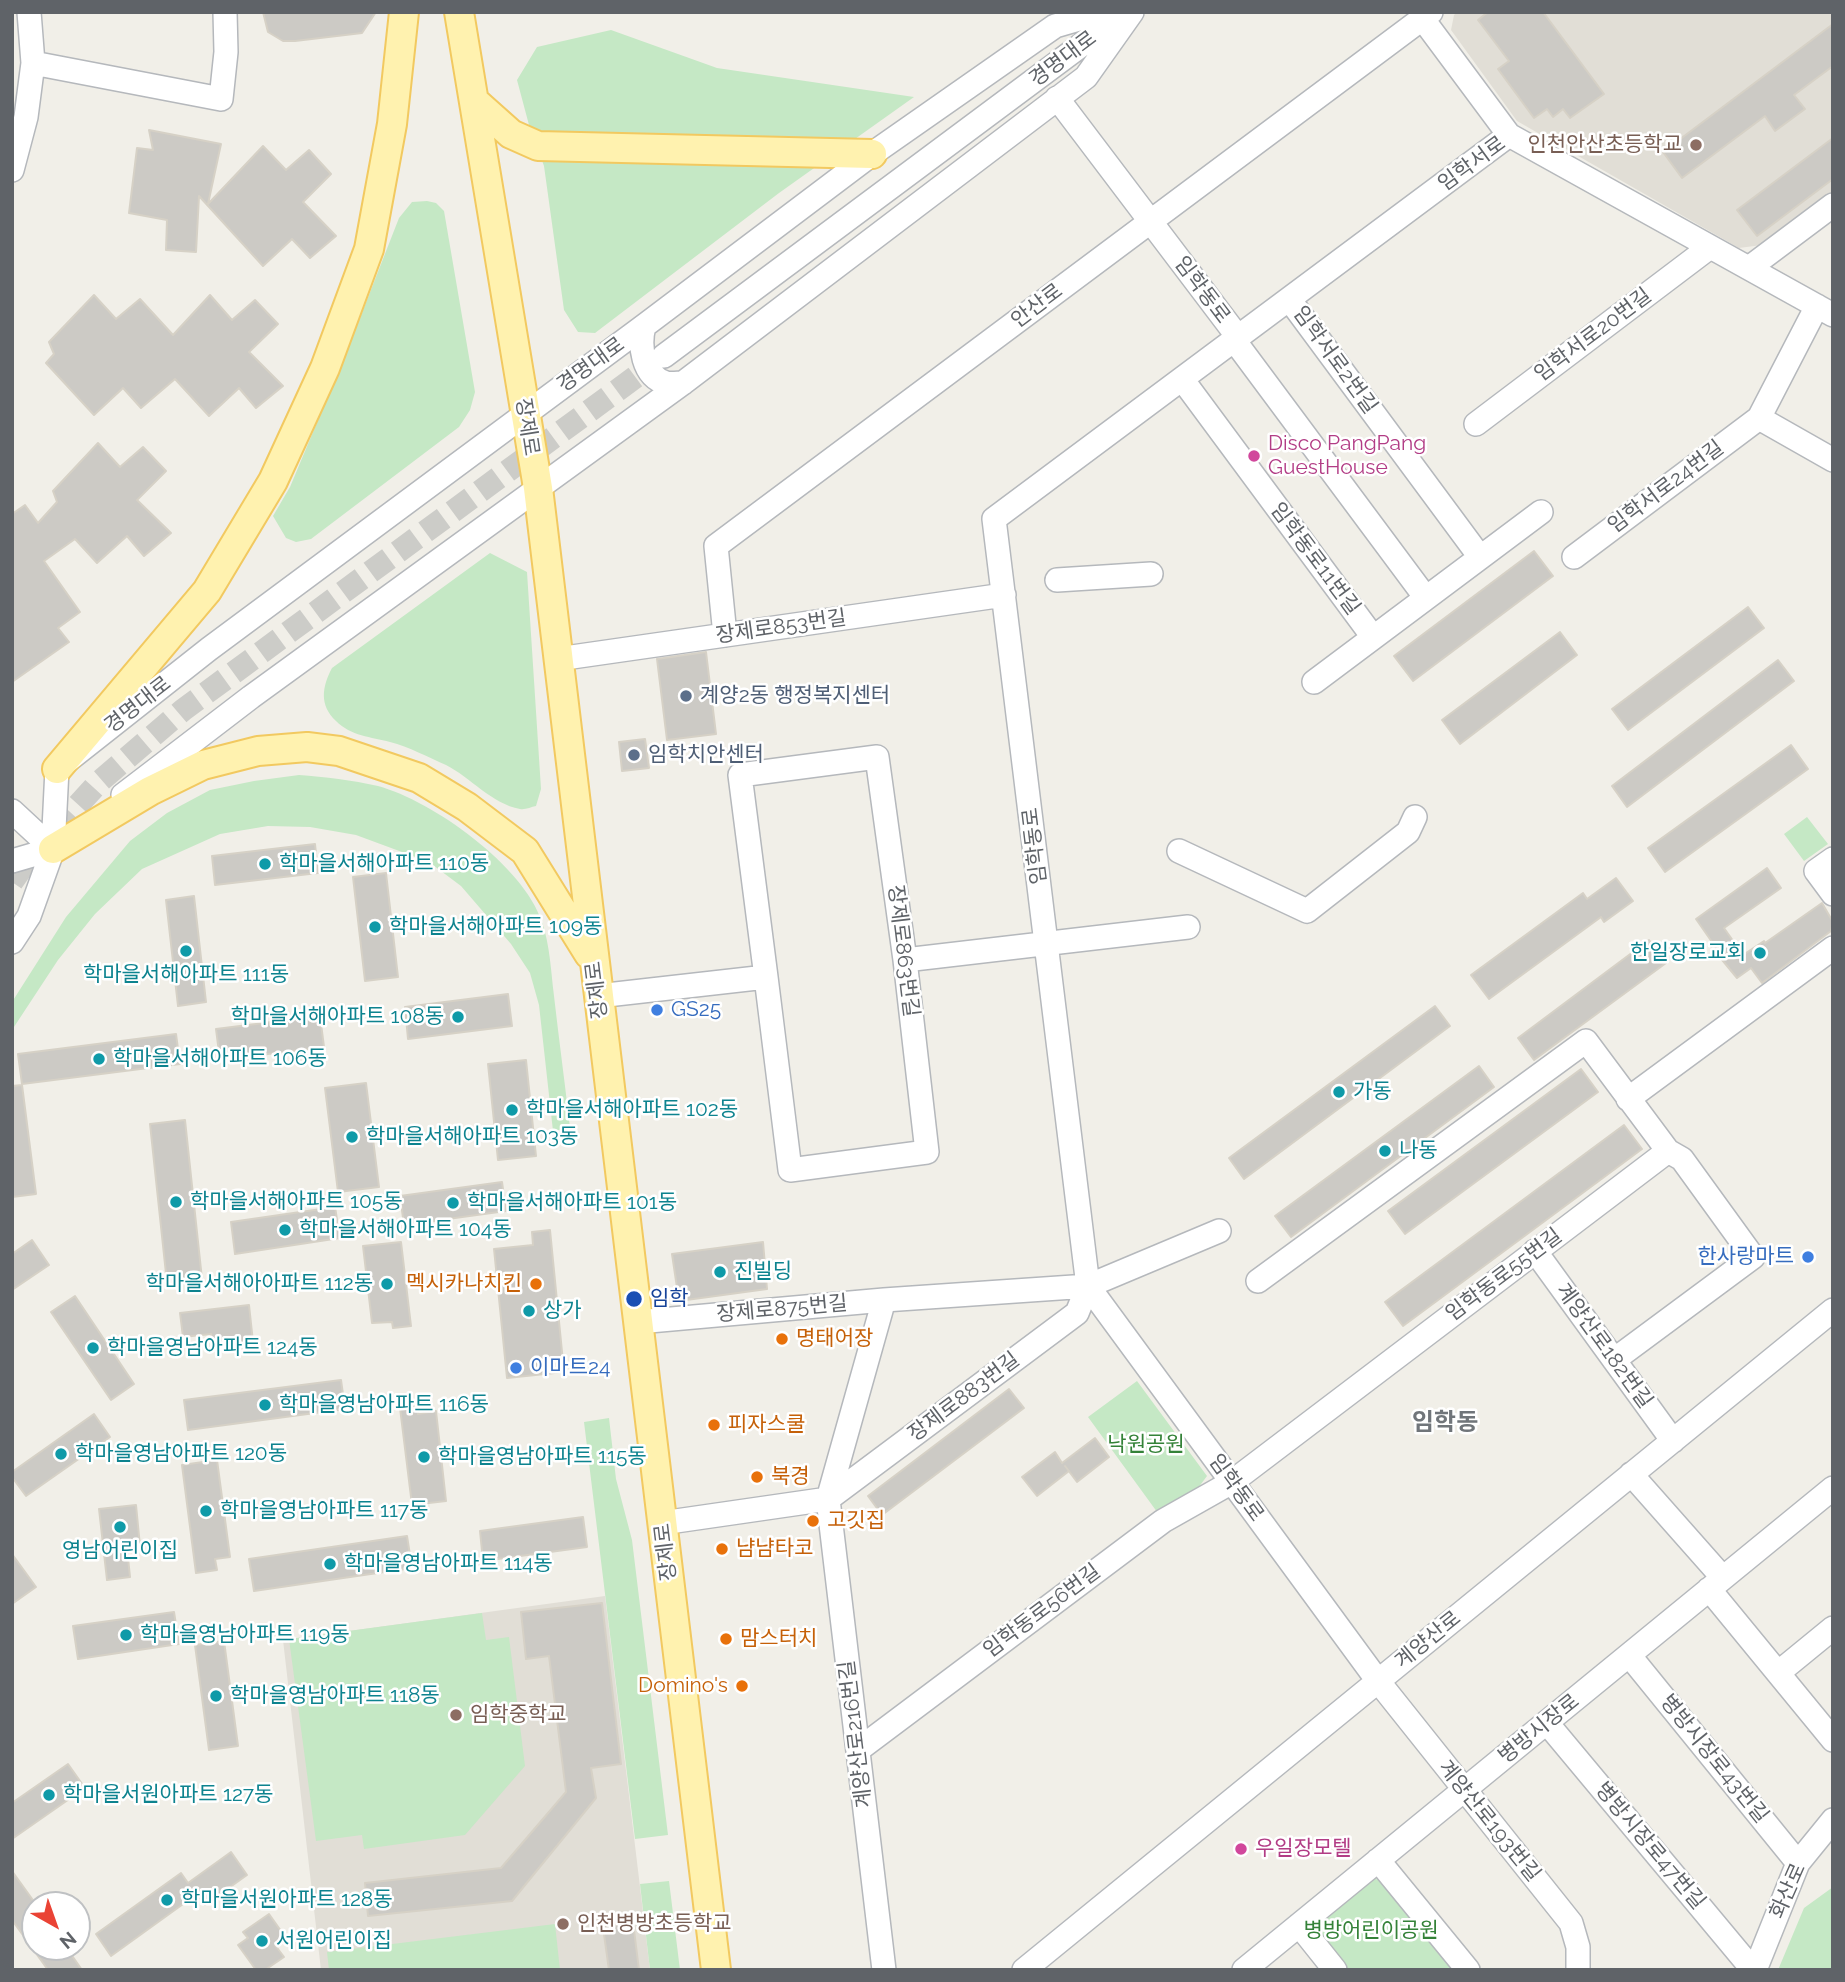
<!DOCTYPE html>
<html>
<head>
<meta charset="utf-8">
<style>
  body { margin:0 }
  #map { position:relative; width:1845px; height:1982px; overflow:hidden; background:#f1efe8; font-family:Raleway,sans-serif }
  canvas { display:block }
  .frame { position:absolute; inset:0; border:14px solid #5f6368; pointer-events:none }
  .north { position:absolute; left:21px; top:1891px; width:70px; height:70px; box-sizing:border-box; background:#fff; border:2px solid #bfc1c3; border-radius:50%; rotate:140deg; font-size:19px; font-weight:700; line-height:28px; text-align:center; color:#5f6368 }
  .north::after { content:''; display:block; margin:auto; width:24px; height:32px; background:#ea4335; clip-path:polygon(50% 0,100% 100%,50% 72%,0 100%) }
</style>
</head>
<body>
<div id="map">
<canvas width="1845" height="1982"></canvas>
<div class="frame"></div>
<div class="north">N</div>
</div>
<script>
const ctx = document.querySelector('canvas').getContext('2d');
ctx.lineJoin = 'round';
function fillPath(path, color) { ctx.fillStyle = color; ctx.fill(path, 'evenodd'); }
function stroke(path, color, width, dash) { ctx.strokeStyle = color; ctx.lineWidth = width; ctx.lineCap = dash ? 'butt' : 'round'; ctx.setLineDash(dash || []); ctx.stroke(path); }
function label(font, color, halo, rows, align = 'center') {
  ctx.font = font + ' Raleway,"Noto Sans KR",sans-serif'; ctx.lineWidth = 5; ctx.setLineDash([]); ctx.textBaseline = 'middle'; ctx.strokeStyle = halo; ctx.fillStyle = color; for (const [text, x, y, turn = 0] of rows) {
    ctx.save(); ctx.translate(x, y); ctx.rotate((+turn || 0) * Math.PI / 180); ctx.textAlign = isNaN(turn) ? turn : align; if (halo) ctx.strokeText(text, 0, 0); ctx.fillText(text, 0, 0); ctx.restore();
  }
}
const education = new Path2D(`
  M1457,12H1833V192L1762,245L1739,248L1517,121L1451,30L1454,15Z
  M605,1596L650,1970H321L283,1640Z`);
const green = new Path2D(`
  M611,30L717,68L914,97L779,193L595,333L578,332L564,310L544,166L529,125L517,80L537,47Z
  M427,201L436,203L444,211L475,392L470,410L459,427L311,539L296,542L286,538L273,516L290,487L349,346L399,218L412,202Z
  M490,553L527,572L541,789L536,806C531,807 525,810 520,809C492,804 470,777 446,765C428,757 409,747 390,742C371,737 351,736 336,721C319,705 322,687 332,668Z
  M299,775C325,777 352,780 378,786C433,801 524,866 542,922C550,945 551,972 554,996C559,1040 565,1084 570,1128L553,1131L539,1005L530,973L511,944L461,886L429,862L356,835L310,827L268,826L220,834L142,869L95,914L58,960L12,1030V1002L66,917L130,841L167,813L210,790L254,781Z
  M1807,817L1828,844L1804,861L1784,834Z
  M1137,1381L1207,1476L1198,1488L1160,1516L1088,1417Z
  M609,1418L616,1479L632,1540L668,1835L635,1839L584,1422Z
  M482,1613L486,1640L509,1637L525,1766L465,1835L364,1849L362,1835L316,1841L289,1639Z
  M1373,1877L1386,1885L1455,1970H1342L1316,1938L1314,1926Z
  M669,1881L680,1970H650L640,1884Z
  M1833,1887V1970H1778L1804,1908Z
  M555,1924L560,1970H329L327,1952Z`);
const building = new Path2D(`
  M263,12H376L362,33L295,41H283L268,32Z
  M1488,12H1543L1604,94L1570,118L1563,109L1553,117L1547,109L1534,118L1498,69L1509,61L1478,20Z
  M1833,24V66L1794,95L1805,109L1775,131L1765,116L1682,178L1663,152Z
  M149,130L221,144L208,204L263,146L286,170L309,150L331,174L303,202L336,236L310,258L292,239L263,266L199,196L196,252L166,250L167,220L129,213L137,148L153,150Z
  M1833,138V179L1757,236L1737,210Z
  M94,295L116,319L140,299L173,335L210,295L232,320L255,300L278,324L249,352L283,386L256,408L239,388L209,416L175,379L141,408L123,388L94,415L46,363L54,354L49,342Z
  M98,443L120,467L143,447L166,471L137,500L171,533L144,556L127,536L97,563L75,539L44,561L80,612L58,628L69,642L12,682V514L25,505L38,523L57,502L53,491Z
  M1534,551L1553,576L1413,681L1394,656Z
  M1748,607L1764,628L1628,730L1612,709Z
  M1560,632L1577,655L1460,744L1442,720Z
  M706,652L716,734L667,740L657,659Z
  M1778,660L1794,681L1627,807L1612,786Z
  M645,739L649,768L622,771L619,742Z
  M1791,745L1808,769L1665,872L1648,848Z
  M315,844L318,873L215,885L212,856Z
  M1767,868L1781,888L1724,928L1743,955L1764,941L1765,943L1822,903L1833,922L1831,931L1762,983L1751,968L1737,978L1709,944L1712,942L1696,919Z
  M386,873L398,977L365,981L353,877Z
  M1616,878L1633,901L1604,922L1601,917L1489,999L1471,975L1583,893L1587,899Z
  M194,896L206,1002L178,1006L166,900Z
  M1649,940L1666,963L1534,1060L1518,1038Z
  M508,994L512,1026L408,1039L405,1007Z
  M1435,1006L1450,1026L1244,1179L1229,1158Z
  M320,1016L324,1047L220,1060L216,1029Z
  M176,1034L180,1064L22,1084L18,1054Z
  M526,1060L536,1156L498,1160L488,1064Z
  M1479,1066L1494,1087L1291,1237L1275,1216Z
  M1581,1069L1598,1092L1405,1234L1388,1211Z
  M366,1083L379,1187L338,1192L325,1088Z
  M22,1085L36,1194L12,1197V1086Z
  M185,1120L202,1279L167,1283L150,1124Z
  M1624,1125L1642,1149L1403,1326L1385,1302Z
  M502,1182L506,1211L404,1225L400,1196Z
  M335,1207L340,1238L235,1254L231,1222Z
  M550,1230L564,1372L507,1378L494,1249L533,1245L532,1232Z
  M32,1240L49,1265L12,1290V1254Z
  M401,1242L411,1326L393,1328L392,1322L372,1323L363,1246Z
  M763,1242L767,1289L679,1301L672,1254Z
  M75,1296L134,1384L111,1400L51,1312Z
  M249,1305L253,1342L213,1347L211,1334L183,1337L180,1313Z
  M341,1380L345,1409L188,1430L184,1400Z
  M1009,1389L1024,1408L882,1515L868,1496Z
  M417,1407L418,1414L436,1411L446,1501L412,1505L400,1408Z
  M94,1414L110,1437L26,1496L12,1477V1472Z
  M1095,1438L1109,1457L1077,1482L1065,1466L1069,1471L1037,1496L1022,1477L1055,1452L1062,1463Z
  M217,1460L230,1557L215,1559L217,1570L196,1573L182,1465Z
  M136,1505L140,1546L127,1548L130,1577L107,1580L99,1509Z
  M583,1517L587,1547L483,1561L480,1531Z
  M407,1536L412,1568L254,1591L249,1559Z
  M12,1554L36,1587L12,1604Z
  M602,1603L621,1764L591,1768L596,1798L512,1901L368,1916L365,1883L501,1868L566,1792L549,1656L526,1659L521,1612Z
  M174,1612L179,1644L78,1659L73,1626Z
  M224,1641L238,1746L209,1750L195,1645Z
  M68,1764L85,1788L12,1839V1803Z
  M231,1852L247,1875L205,1905L197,1894L111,1956L96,1934L181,1873L188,1883Z
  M12,1871L35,1903V1947H66L82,1970H48L12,1920Z
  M269,1914L286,1938L275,1945L284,1957L265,1970H256L238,1945L248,1938L243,1932Z
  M633,1922L639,1970H609L603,1927Z`);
const minorTunnel = new Path2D(`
  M12,882L26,862L99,782L183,710L664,356`);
const minor = new Path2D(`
  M1422,18L1509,135
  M33,63L221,99L226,52L225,12
  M1057,98L1238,337L994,519L1088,1286L1378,1681L1571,1923L1578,1947V1970
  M12,170L26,117L33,63L29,12
  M1749,268L1833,205
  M1289,299L1480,557
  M644,326C639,345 642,376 666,383C671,384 678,383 683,383
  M1238,337L1509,135L1833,315
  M1234,340L1426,598
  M664,356L1123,14
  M1182,379L1373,637
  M1759,418L1833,460
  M1476,424L1710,247
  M1574,557L1759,418L1817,306
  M1057,580L1151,574
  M725,635L716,546L1431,12
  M558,659L1004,595
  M1314,682L1541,512
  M123,795L251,697L683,383L1086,77L1132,12
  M12,811L53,849
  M1179,851L1307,911L1408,832L1415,817
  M1833,859L1816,871L1833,894
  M12,861L53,849L62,842
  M12,942L29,916L53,849L57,769L209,649L644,326L872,154L1055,26L1103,12
  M905,960L1188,927
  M598,996L766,977L790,1170L927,1152L905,960L877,757L740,775L766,977
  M1628,1099L1833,948
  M1535,1251L1673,1441
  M1258,1281L1586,1041L1668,1151
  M638,1322L884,1300L1088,1286L1219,1231
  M1631,1474L1723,1578
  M662,1523L828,1499L1077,1313L1088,1286
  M1709,1589L1833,1740
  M1629,1655L1798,1863
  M1778,1673L1833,1628
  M1547,1723L1753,1970
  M858,1750L1163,1521L1232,1482L1668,1151L1682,1159L1753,1257L1614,1360
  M1378,1860L1468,1970
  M1299,1925L1335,1970
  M884,1970L828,1499L884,1300
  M1024,1970L1833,1310
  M1244,1970L1833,1488
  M1755,1970L1798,1863L1833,1820`);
const major = new Path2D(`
  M459,12L538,488L716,1970
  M474,101L511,134L538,146L872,154
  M57,769L207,591L273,481L325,368L369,249L392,124L404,12
  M53,849L150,791L203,765L258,751L307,747L339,751L419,778L467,807L525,851L589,954`);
const markers = [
  [1696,145,7,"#8d6e63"],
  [1254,456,7,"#d1479c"],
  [686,696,7,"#5c6f8a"],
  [634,755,7,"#5c6f8a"],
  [265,864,7,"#0f9aa8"],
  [375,927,7,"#0f9aa8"],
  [186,951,7,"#0f9aa8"],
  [1760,953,7,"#0f9aa8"],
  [657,1010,7,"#3f7fe0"],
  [458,1017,7,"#0f9aa8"],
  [99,1059,7,"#0f9aa8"],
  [1339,1092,7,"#0f9aa8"],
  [512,1110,7,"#0f9aa8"],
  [352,1137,7,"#0f9aa8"],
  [1385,1151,7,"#0f9aa8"],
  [176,1202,7,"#0f9aa8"],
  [453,1203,7,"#0f9aa8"],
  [285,1230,7,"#0f9aa8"],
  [1808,1257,7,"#3f7fe0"],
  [720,1272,7,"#0f9aa8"],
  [387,1284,7,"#0f9aa8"],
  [536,1284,7,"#e8710a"],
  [634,1299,9,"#1a4fb4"],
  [529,1311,7,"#0f9aa8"],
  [782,1339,7,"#e8710a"],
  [93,1348,7,"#0f9aa8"],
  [516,1368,7,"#3f7fe0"],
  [265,1405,7,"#0f9aa8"],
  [714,1425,7,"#e8710a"],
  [61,1454,7,"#0f9aa8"],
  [424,1457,7,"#0f9aa8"],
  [757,1477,7,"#e8710a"],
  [206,1511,7,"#0f9aa8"],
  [813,1521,7,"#e8710a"],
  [120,1527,7,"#0f9aa8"],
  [722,1549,7,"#e8710a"],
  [330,1564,7,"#0f9aa8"],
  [126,1635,7,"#0f9aa8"],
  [726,1639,7,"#e8710a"],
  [742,1686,7,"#e8710a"],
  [216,1696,7,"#0f9aa8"],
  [456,1715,7,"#8d6e63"],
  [49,1795,7,"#0f9aa8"],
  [1241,1849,7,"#d1479c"],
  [167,1900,7,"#0f9aa8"],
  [563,1924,7,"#8d6e63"],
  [262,1941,7,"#0f9aa8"]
];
const streetNames = [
  ["경명대로",1063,59,-37],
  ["임학서로",1472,164,-36],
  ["임학동로",1202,290,53],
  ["안산로",1037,306,-37],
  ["임학서로20번길",1593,335,-37],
  ["임학서로2번길",1335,360,54],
  ["경명대로",591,365,-36],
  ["장제로",527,427,81],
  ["임학서로24번길",1666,487,-37],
  ["임학동로11번길",1315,559,53],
  ["장제로853번길",781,627,-8],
  ["경명대로",138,705,-38],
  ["임학동로",1035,846,-97],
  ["장제로863번길",903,951,83],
  ["장제로",597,990,-97],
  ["임학동로55번길",1504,1275,-37],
  ["장제로875번길",782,1309,-5],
  ["계양산로182번길",1604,1346,54],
  ["장제로883번길",964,1397,-37],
  ["임학동로",1236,1488,54],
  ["장제로",666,1552,-97],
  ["임학동로56번길",1042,1611,-37],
  ["계양산로",1428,1640,-39],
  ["병방시장로",1539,1729,-39],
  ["계양산로216번길",856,1734,-97],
  ["병방시장로43번길",1714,1759,51],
  ["계양산로193번길",1489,1821,51],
  ["병방시장로47번길",1650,1846,50],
  ["화산로",1788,1891,-66]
];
const educationNames = [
  ["인천안산초등학교",1682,145,"right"],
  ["임학중학교",470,1715],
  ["인천병방초등학교",577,1924]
];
const hotelNames = [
  ["Disco PangPang",1268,444],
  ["GuestHouse",1268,468],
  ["우일장모텔",1255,1849]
];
const serviceNames = [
  ["계양2동 행정복지센터",700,696],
  ["임학치안센터",648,755]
];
const cultureNames = [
  ["학마을서해아파트 110동",279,864],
  ["학마을서해아파트 109동",389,927],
  ["한일장로교회",1746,953,"right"],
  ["학마을서해아파트 111동",186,975,"center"],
  ["학마을서해아파트 108동",444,1017,"right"],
  ["학마을서해아파트 106동",113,1059],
  ["가동",1353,1092],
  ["학마을서해아파트 102동",526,1110],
  ["학마을서해아파트 103동",366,1137],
  ["나동",1399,1151],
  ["학마을서해아파트 105동",190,1202],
  ["학마을서해아파트 101동",467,1203],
  ["학마을서해아파트 104동",299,1230],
  ["진빌딩",734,1272],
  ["학마을서해아아파트 112동",373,1284,"right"],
  ["상가",543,1311],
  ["학마을영남아파트 124동",107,1348],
  ["학마을영남아파트 116동",279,1405],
  ["학마을영남아파트 120동",75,1454],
  ["학마을영남아파트 115동",438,1457],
  ["학마을영남아파트 117동",220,1511],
  ["영남어린이집",120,1551,"center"],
  ["학마을영남아파트 114동",344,1564],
  ["학마을영남아파트 119동",140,1635],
  ["학마을영남아파트 118동",230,1696],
  ["학마을서원아파트 127동",63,1795],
  ["학마을서원아파트 128동",181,1900],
  ["서원어린이집",276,1941]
];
const shopNames = [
  ["GS25",671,1010],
  ["한사랑마트",1794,1257,"right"],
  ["이마트24",530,1368]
];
const foodNames = [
  ["멕시카나치킨",522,1284,"right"],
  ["명태어장",796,1339],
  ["피자스쿨",728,1425],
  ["북경",771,1477],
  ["고깃집",827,1521],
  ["냠냠타코",736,1549],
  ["맘스터치",740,1639],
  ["Domino's",728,1686,"right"]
];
const transitNames = [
  ["임학",650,1299]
];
const parkNames = [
  ["낙원공원",1146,1445],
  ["병방어린이공원",1371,1931]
];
const quarterNames = [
  ["임학동",1445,1423]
];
fillPath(education, '#e1ded6');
fillPath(green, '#c5e8c5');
fillPath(building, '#cccac5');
stroke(building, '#d6d1c6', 2);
stroke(minorTunnel, '#ccccc8', 23, [23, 11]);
stroke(minor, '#b5b8bc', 26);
stroke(major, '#f2c960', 32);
stroke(minor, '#fff', 23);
stroke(major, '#fff2af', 28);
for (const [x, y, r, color] of markers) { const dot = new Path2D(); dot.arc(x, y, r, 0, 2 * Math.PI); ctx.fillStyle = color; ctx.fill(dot); stroke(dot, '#fff', 2.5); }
label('21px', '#5f6368', '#fff', streetNames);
label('21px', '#785e54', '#fff', educationNames, 'left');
label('21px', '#b23c85', '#fff', hotelNames, 'left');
label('21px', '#4e5e75', '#fff', serviceNames, 'left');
label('21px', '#0d838f', '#fff', cultureNames, 'left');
label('21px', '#366cbe', '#fff', shopNames, 'left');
label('21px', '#c56008', '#fff', foodNames, 'left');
label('21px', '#164399', '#fff', transitNames, 'left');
label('21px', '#348238', '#fff', parkNames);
label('bold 24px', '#70757a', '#fff', quarterNames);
</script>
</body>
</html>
